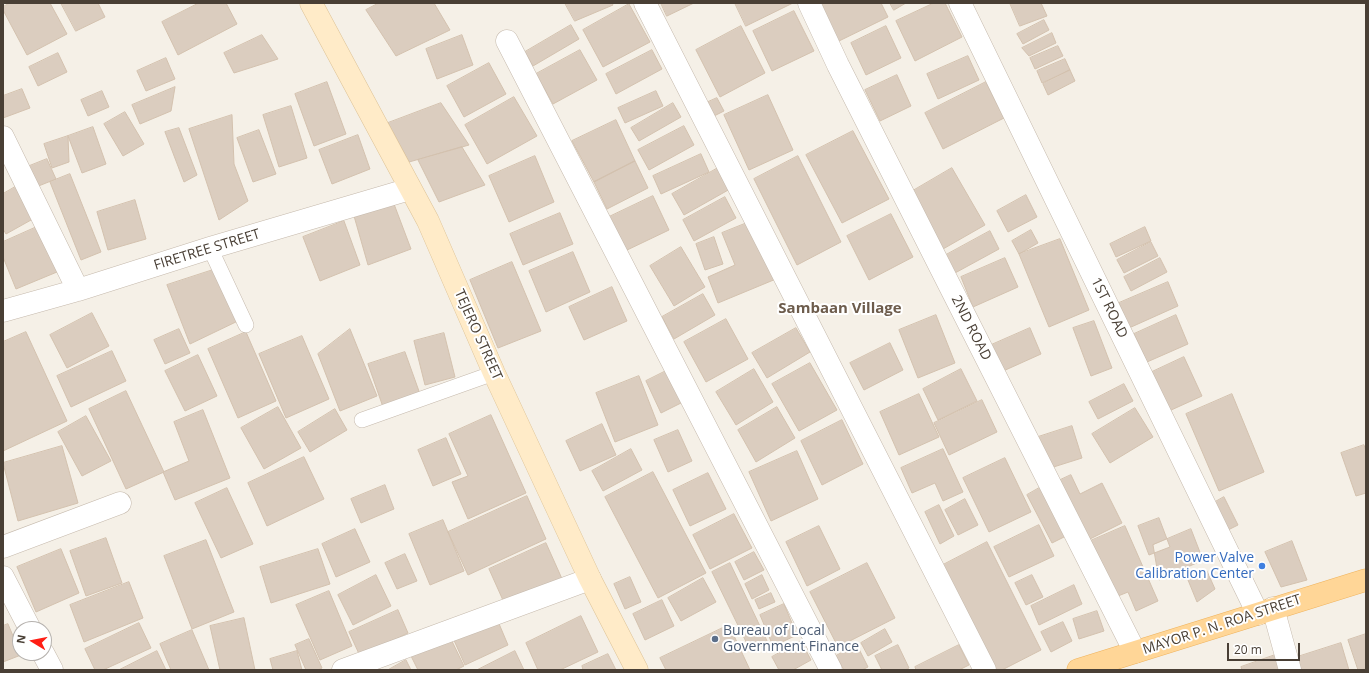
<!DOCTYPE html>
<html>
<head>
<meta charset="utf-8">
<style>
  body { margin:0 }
  #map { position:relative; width:1369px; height:673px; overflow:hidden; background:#f5f0e7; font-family:"Open Sans",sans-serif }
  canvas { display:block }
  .frame { position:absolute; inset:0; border:4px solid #493f35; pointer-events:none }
  .north { position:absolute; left:12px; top:621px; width:40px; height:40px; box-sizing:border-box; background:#fff; border:1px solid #b6b2ae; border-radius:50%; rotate:280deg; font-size:11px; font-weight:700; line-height:16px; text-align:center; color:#493f35 }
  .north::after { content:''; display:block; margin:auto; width:14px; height:18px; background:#ff1e15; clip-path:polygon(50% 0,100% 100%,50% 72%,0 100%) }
  .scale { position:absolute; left:1227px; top:643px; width:73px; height:18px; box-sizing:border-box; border:2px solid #493f35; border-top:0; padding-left:5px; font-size:12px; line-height:14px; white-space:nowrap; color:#493f35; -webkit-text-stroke:3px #fff; paint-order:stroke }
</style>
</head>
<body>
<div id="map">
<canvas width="1369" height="673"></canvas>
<div class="frame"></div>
<div class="north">N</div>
<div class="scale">20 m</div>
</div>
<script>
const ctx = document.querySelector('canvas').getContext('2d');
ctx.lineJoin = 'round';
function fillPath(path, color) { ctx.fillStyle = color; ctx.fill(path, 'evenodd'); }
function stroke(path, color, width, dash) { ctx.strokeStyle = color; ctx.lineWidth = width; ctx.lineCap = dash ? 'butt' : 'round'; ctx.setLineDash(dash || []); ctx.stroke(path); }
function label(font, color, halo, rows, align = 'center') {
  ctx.font = font + ' "Open Sans",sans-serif'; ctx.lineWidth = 4; ctx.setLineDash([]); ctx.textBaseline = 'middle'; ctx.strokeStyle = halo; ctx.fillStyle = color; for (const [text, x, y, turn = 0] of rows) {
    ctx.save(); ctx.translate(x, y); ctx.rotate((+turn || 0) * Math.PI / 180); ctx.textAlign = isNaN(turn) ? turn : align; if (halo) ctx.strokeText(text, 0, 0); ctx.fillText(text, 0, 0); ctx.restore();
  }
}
const building = new Path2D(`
  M10,3H50L67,34L27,55L3,10V7Z
  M61,3H98L105,17L76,31Z
  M199,3H226L237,24L178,55L162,22Z
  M379,3H434L450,30L396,56L366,10Z
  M565,3H612L613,5L575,21Z
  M661,3H694L667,16Z
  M735,3H793L746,26Z
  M820,3H881L888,17L839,41Z
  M890,3H906L894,10Z
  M934,3H945L962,37L915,61L896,21Z
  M1010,3H1041L1047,16L1020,26Z
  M629,4L650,42L603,67L583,30Z
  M794,11L814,51L772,71L753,31Z
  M1044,20L1049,30L1023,44L1017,34Z
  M571,25L579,39L533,66L525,52Z
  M741,26L765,73L720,97L696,50Z
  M886,26L901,58L866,75L851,43Z
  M1052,33L1056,43L1029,56L1022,48Z
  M262,35L278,59L234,73L224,53Z
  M462,35L473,65L437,79L426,49Z
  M1058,46L1063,56L1035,69L1030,58Z
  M580,50L597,80L553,104L536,74Z
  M652,50L662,69L616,94L606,74Z
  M58,53L67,72L38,86L29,67Z
  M968,56L979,80L938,99L927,74Z
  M166,58L175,79L146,91L137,71Z
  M1065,59L1070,70L1042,83L1037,71Z
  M489,63L506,94L464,117L447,86Z
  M1070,70L1075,81L1048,95L1043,84Z
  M897,75L911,106L880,121L865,90Z
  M327,82L346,134L314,146L295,94Z
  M986,82L1004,118L943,149L925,113Z
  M175,87L171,111L140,124L132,105Z
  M22,89L30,108L3,118V96Z
  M102,91L109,107L88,116L81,100Z
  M656,91L663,106L625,123L618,108Z
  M768,95L793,150L749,170L724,115Z
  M514,97L537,136L487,164L465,125Z
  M717,98L724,111L712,117L706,103Z
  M441,103L469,145L409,162L388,123Z
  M673,103L681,117L639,141L631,128Z
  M291,106L307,158L279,167L263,115Z
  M125,112L144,144L123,156L104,124Z
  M232,115L234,164L248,201L219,220L189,129Z
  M616,120L635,161L594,182L572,141Z
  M684,126L694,145L649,170L638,150Z
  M93,127L106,164L82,173L68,136Z
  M179,128L197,175L184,182L165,132Z
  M259,130L276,174L253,182L237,138Z
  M853,131L889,199L842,223L806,155Z
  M358,135L370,169L332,184L319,150Z
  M68,136L69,162L52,168L44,144Z
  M462,147L485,185L439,202L418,160Z
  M701,154L709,172L661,194L653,176Z
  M535,156L554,202L509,222L489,176Z
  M798,156L841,242L797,265L754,179Z
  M47,159L56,179L36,187L27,167Z
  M635,161L648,188L607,209L594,182Z
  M718,168L730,189L684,215L672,194Z
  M952,168L985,225L943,249L911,192Z
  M70,174L101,252L81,260L50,182Z
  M22,183L40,215L6,234L3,229V194Z
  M1026,195L1037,217L1008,232L997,211Z
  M653,196L669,230L625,251L609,217Z
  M725,197L736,218L694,241L683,220Z
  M135,200L146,239L108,250L97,212Z
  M394,204L411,249L368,265L354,216Z
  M560,213L573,244L523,265L510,234Z
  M891,214L913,257L869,280L847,236Z
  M344,221L360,265L320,281L303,237Z
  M752,221L776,279L718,303L708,277L735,265L722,233Z
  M39,226L57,272L16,289L3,257V242Z
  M1145,227L1151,241L1116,257L1110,244Z
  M1031,230L1038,243L1019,254L1012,241Z
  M990,231L999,249L955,273L946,255Z
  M714,237L723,264L705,270L696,244Z
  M1060,239L1089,310L1049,327L1019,254Z
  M1151,242L1158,256L1124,273L1117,260Z
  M681,247L705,287L674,306L650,266Z
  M573,252L590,292L546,312L529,271Z
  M1005,258L1018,287L973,307L961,277Z
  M1160,258L1167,272L1131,291L1124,277Z
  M512,262L541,331L498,348L470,280Z
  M216,269L240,320L190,344L167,285Z
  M1168,282L1178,306L1129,328L1119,303Z
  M612,287L627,321L584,340L569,307Z
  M703,294L715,315L674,339L662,317Z
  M92,313L109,346L67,368L50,335Z
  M936,315L955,363L918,378L899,330Z
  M1176,315L1188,344L1147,362L1134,334Z
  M726,319L748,359L706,382L684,342Z
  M1094,321L1112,368L1091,376L1073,328Z
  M796,328L810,352L767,378L752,353Z
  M1030,328L1041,354L1001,372L989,346Z
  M179,329L190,353L165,364L154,340Z
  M350,329L377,396L340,411L318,354Z
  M26,332L67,421L3,451V342Z
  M246,332L276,401L238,418L208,349Z
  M444,333L455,377L425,385L414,341Z
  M302,336L329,399L286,418L259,354Z
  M890,343L903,370L864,390L850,363Z
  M112,351L126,381L71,407L57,376Z
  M405,352L420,394L383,407L368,364Z
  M198,355L217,396L185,411L165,371Z
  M1184,357L1202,396L1169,411L1152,372Z
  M810,363L837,410L799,431L772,384Z
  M670,369L685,401L661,413L646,381Z
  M754,369L773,402L736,425L716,392Z
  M961,369L977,401L938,420L923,389Z
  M639,376L658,425L615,442L596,393Z
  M1124,384L1133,401L1098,419L1089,402Z
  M126,391L164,472L126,489L89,409Z
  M919,394L939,437L899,455L880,412Z
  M1232,394L1264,472L1219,491L1186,414Z
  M982,400L997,432L949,455L934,423Z
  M278,407L301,448L264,469L241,428Z
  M777,407L795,438L756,462L738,430Z
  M1135,408L1153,437L1110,463L1092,434Z
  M335,409L347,430L310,452L298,432Z
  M203,410L230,478L175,500L163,472L189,461L174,422Z
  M491,415L526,493L468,519L452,482L468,476L449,434Z
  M86,416L111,461L82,476L58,432Z
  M842,420L863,464L822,485L801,441Z
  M602,424L616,455L580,471L566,441Z
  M1072,426L1082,458L1044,470L1035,438Z
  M678,430L692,461L668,472L654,440Z
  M446,438L461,474L433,486L418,450Z
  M1364,445L1366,451V493L1356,496L1341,453Z
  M62,446L78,503L18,521L3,463Z
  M631,449L642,470L603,491L592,471Z
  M943,449L963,492L943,501L935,483L912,493L901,468Z
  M797,451L818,499L771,521L749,472Z
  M304,457L324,499L267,526L248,483Z
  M1005,458L1031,512L989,532L963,478Z
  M653,472L706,573L658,598L605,497Z
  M708,473L726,509L690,526L673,490Z
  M1071,475L1080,494L1102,483L1122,523L1084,542L1056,482Z
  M385,485L394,509L361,523L351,499Z
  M1041,487L1066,536L1052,543L1027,495Z
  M227,488L253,544L221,558L195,503Z
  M527,496L546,539L468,575L448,532Z
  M1224,497L1238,525L1224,532L1210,505Z
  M965,499L978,525L958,535L945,510Z
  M939,505L954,536L940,544L925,512Z
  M734,514L752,548L710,569L693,535Z
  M1159,518L1170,547L1149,555L1138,526Z
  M443,520L464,571L430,585L409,534Z
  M1039,525L1054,556L1009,577L994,547Z
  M819,526L840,569L807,586L786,542Z
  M1125,526L1158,601L1136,611L1128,592L1113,598L1088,542Z
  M355,529L370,562L336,577L322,544Z
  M1191,529L1203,560L1159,580L1153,545Z
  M106,538L122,583L86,596L70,551Z
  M206,540L234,612L192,629L164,556Z
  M1292,541L1307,580L1281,587L1265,552Z
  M987,542L1041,650L1002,670H995L943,565Z
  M546,543L563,581L506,607L489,569Z
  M61,549L79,593L36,612L17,567Z
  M318,549L330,584L271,603L260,567Z
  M754,552L764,570L744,580L735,562Z
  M405,554L417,581L397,589L385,563Z
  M730,563L768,643L751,652L712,572Z
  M867,563L895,618L838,647L810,592Z
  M1207,571L1215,589L1197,602L1188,580Z
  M376,575L391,606L353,625L338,595Z
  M762,575L769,590L752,599L745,584Z
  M1032,575L1043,597L1026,605L1015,583Z
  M630,577L641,602L625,609L614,584Z
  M703,578L716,602L681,621L668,598Z
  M129,582L143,618L84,642L70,605Z
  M1074,585L1082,604L1039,625L1031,606Z
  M329,591L352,646L320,660L296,605Z
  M771,593L775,602L759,609L755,600Z
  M662,600L674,626L645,640L633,614Z
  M784,604L797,635L773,646L760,615Z
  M398,610L408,633L360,656L349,632Z
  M1097,611L1104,631L1079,639L1073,619Z
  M581,616L598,652L560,670H538L526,643Z
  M244,618L255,670H220L210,626Z
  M497,619L508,645L465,665L453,638Z
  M1063,622L1072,641L1051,652L1041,632Z
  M139,623L151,648L103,670H95L85,649Z
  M8,624L21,655L3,662V626Z
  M729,625L750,670H666L660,658Z
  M885,629L892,642L868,656L861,643Z
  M192,630L209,670H171L160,644Z
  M1366,634V669L1358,670L1348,640Z
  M449,635L464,666L456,670H418L410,654Z
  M309,639L322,668L318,670H306L295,645Z
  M801,641L811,660L793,670H779L772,657Z
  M1341,643L1349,670H1295L1291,659Z
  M857,645L868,667L862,670H844L836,656Z
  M898,645L909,668L905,670H882L875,656Z
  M959,645L969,665L959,670H916L915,667Z
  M157,651L166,670H119Z
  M297,651L302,670H273L270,659Z
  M515,651L524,670H477Z
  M608,654L616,670H583L582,666Z
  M1278,654L1283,670H1242L1241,667Z
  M406,660L411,670H388Z`);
const service = new Path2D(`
  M210,248L246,325
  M362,420L494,373`);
const minor = new Path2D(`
  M645,3L985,670
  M809,3L838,65L1135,652
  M960,3L1258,614
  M507,41L831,670
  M3,137L78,290
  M3,311L78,290L210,248L410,189
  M3,547L120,503
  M3,577L30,629
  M1273,608L1290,670
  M43,653L52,670
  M343,670L590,579`);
const secondary = new Path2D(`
  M311,3L428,221L494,373L590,579L637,670`);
const primary = new Path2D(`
  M1078,670L1366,580`);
const markers = [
  [1262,566,4,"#3f7fe0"],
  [715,639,4,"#5c6f8a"]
];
const streetNames = [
  ["FIRETREE STREET",207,250,-17],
  ["1ST ROAD",1109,308,64],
  ["2ND ROAD",971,328,63],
  ["TEJERO STREET",478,335,66],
  ["MAYOR P. N. ROA STREET",1222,625,-18]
];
const shopNames = [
  ["Power Valve",1254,558],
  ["Calibration Center",1254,574]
];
const serviceNames = [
  ["Bureau of Local",723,631],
  ["Government Finance",723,647]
];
const neighbourhoodNames = [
  ["Sambaan Village",840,309]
];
fillPath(building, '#dbcdbf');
stroke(building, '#d3c1ae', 1);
stroke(service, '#c5b9ac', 16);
stroke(minor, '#c5b9ac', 23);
stroke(secondary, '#ddc295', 23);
stroke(primary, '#efb25c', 23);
stroke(service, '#fff', 15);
stroke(minor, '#fff', 22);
stroke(secondary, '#ffebc8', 22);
stroke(primary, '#ffd697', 22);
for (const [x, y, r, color] of markers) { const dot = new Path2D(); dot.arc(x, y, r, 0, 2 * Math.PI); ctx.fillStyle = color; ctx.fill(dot); stroke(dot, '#fff', 1.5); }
label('14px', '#493f35', '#fff', streetNames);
label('14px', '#366cbe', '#fff', shopNames, 'right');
label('14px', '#4e5e75', '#fff', serviceNames, 'left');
label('bold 15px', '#6d5c4c', '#fff', neighbourhoodNames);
</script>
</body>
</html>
